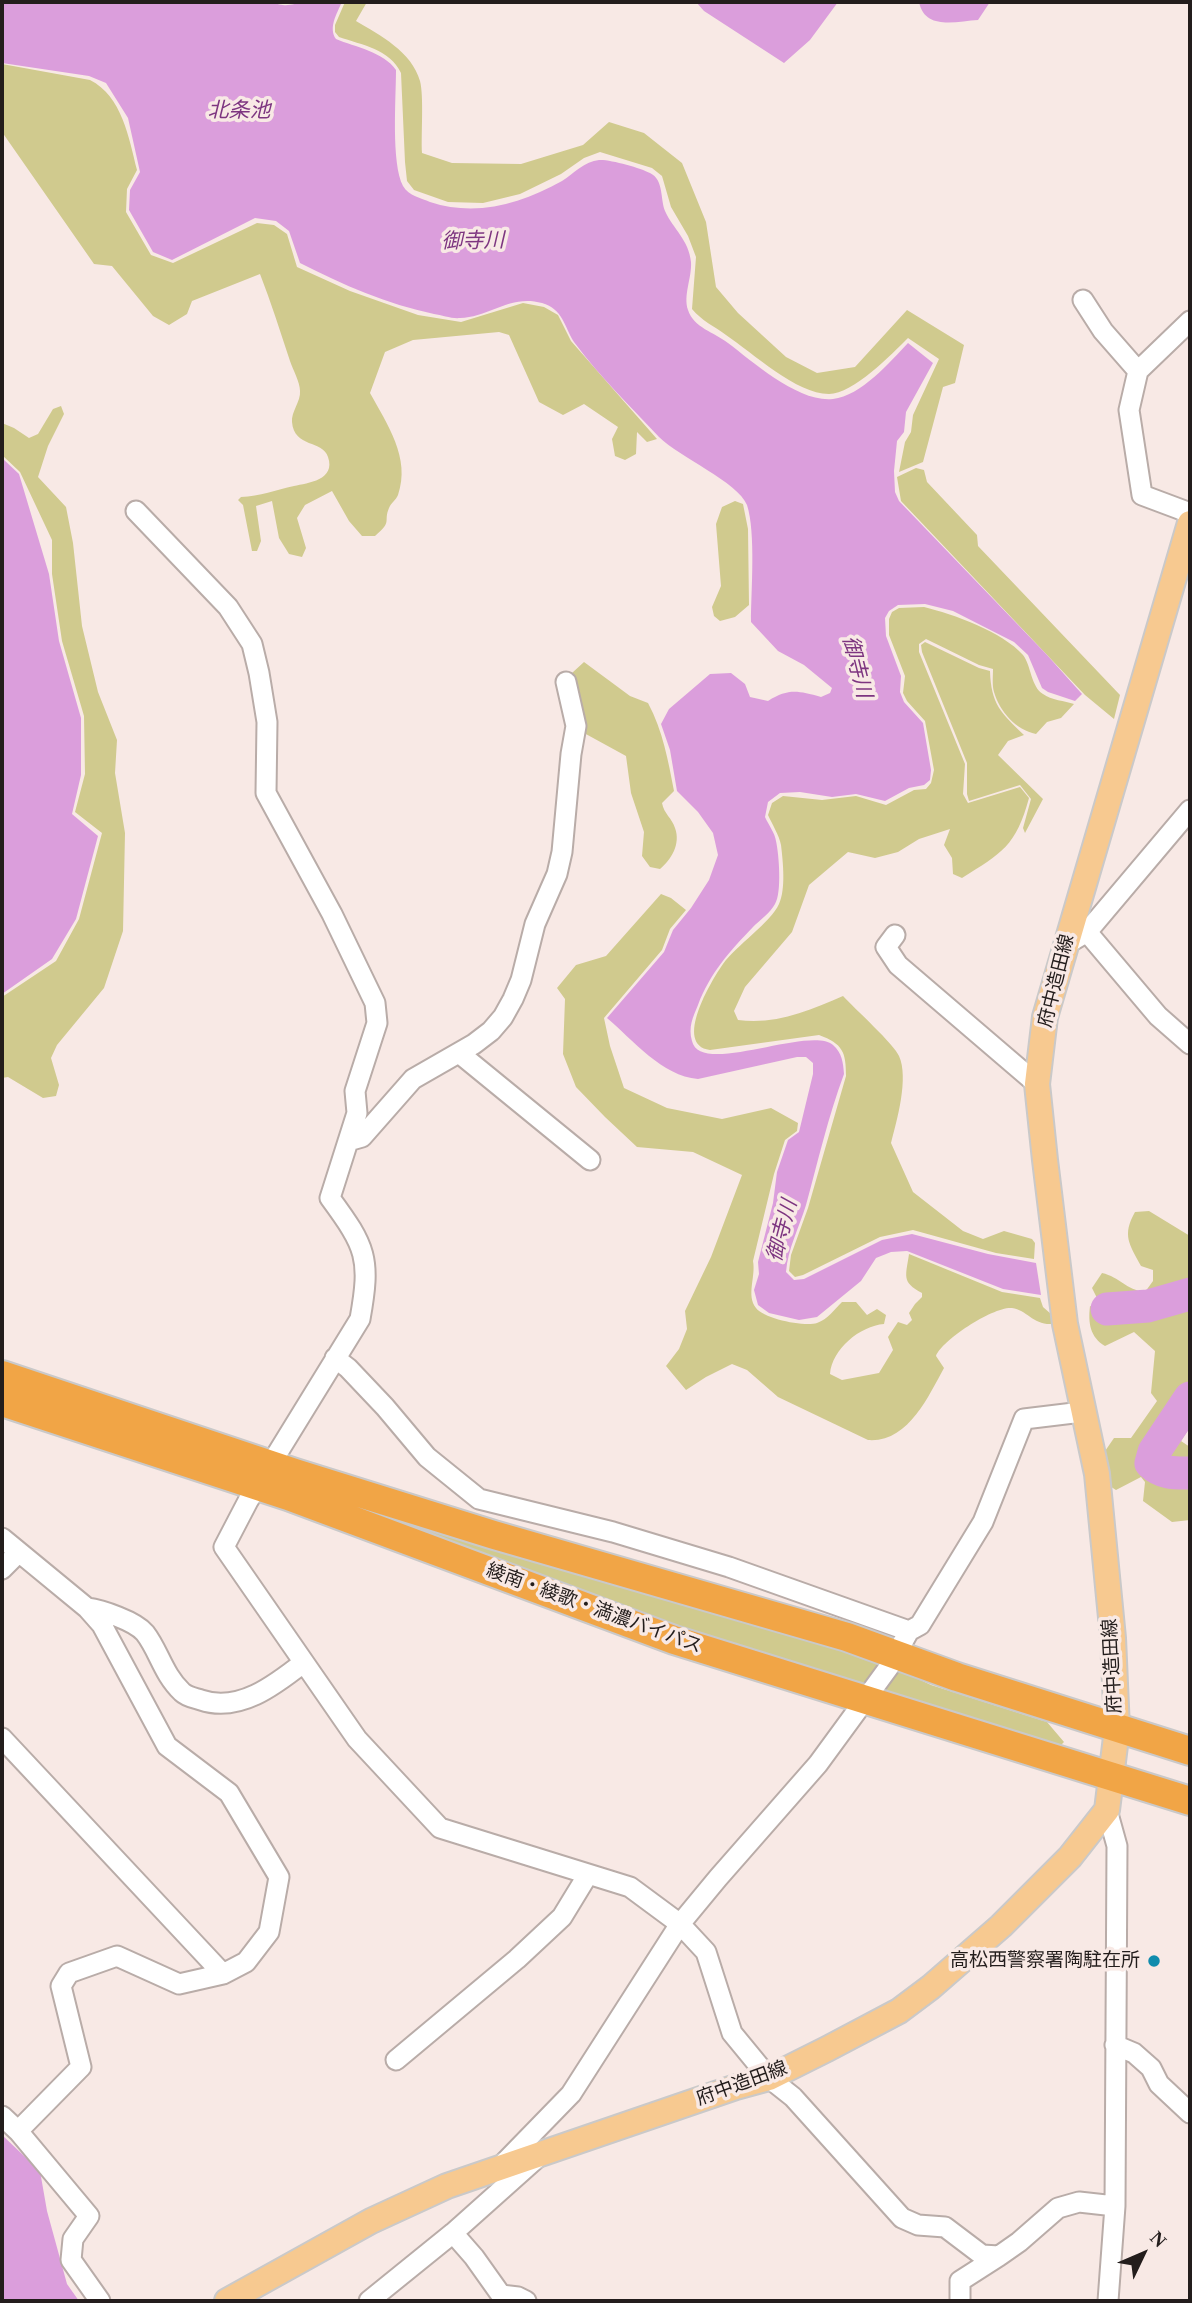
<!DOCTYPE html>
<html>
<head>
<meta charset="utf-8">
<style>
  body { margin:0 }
  #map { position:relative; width:1192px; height:2303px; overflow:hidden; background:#f8e9e5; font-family:"Times New Roman",serif }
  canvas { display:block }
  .frame { position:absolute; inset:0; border:4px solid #231d1c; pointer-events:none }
  .north { position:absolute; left:1108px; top:2219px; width:70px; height:70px; -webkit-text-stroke:5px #f8e9e5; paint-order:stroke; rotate:46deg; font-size:19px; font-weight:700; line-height:28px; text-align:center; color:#231d1c }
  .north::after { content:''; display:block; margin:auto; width:24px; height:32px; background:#231d1c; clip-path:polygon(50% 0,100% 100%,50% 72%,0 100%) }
</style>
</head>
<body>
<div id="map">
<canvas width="1192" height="2303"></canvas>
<div class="frame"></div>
<div class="north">N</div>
</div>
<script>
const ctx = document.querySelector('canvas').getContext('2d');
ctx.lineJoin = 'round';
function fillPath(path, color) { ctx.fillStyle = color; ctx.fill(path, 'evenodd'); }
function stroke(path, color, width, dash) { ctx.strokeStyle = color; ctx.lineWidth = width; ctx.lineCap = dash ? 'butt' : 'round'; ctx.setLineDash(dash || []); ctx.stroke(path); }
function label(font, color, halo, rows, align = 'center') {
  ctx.font = font + ' "Times New Roman","Noto Sans JP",serif'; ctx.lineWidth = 7; ctx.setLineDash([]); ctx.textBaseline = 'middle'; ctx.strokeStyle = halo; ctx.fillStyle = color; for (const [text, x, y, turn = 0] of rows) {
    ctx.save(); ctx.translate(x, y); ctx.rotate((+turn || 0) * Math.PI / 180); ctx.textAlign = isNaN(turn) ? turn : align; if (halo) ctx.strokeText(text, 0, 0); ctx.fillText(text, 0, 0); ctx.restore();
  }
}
const green = new Path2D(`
  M345,2H367L356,21C380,35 412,52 420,81C424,96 421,135 422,153L452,163L521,164L583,145L609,122L644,133L682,163L706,222L716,287L738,313L786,357L817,373L855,367L907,310L964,345L955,383L943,387L923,462L899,472L905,442L911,432L913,415L939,359L908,338C892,354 853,394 829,394C796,394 753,353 726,335C714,326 702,321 692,309L696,257L688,236L671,207L662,176L652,168L600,152L584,158L561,174L520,194L483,203L448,202L414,190L407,181L405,162L401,73C390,49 362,45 339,37L335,32V25Z
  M2,64L90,80C122,96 129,138 137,170L127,189L126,212L151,255L173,263L257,223L274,225L287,234L297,267L350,291L418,315L461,322L523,303L544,307L558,315L571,341L657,439L647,442L637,432L636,454L625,460L615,456L612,439L618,427L584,404L563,415L539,402L509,335L499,332L413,340L385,352L370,393C387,424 411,458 398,495C396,500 391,503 389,508C383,522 393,521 375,536H362L349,521L332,491L305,505L297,518L306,548L302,557L289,554L279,538L272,501L256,506L261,541L257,551H252L243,505L238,500L241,497C260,496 276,490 294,486C308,483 336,480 328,457C323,440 294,448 292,422C291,412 301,401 300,391C300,382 293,370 290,361C280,331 271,302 260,274L192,301L187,314L169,325L153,316L112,266L94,264L2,132Z
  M61,406L64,414L48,446L38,477L66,507L73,543L82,626L98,692L117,740L115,773L125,833L123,931L104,988L57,1045L51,1058L59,1085L56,1096L43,1098L8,1077L2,1078V997L56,961L79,919L102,833L75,812L85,774L84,716L62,641L52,574V540L20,472L2,455V423L14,428L29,438L38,434L53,409Z
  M916,468L924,470L927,482L977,535L978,546L1120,695L1114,719L1085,695L901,501L897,477Z
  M735,501L743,504L748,529L749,605L735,617L720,621L714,616L712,607L721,586L716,524L722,507Z
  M924,607C953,614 1003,632 1023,655C1031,665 1031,687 1043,694C1051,700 1065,701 1074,704L1061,718L1047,722L1036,734C1016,730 1000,712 994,692C992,685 993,676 993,669L979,665L926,639L919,644V652L965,764L963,794L968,803L1020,787L1029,798C1016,846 1002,853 962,878L953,874L952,858L944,845L950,829L919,839L898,852L875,858L848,852L809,885L792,932L745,987L734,1011L738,1020C775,1025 809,1011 843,996C854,1008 895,1045 899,1056C909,1078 897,1120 891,1143L913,1192L963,1231L983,1239L1004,1231L1032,1239L1035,1243L1034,1259L996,1253L913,1230L880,1237L803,1275L795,1277L789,1271L791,1255L808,1208L846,1076C846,1052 843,1044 819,1035L710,1050C673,1045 711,981 723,964C736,946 771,922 779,904C786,889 783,862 781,845C779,835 772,824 768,815L772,803L783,796L822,800L856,796L886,805L914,790L926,789L931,783L934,770L925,721L907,701L903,693L905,676L889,635V619L892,612L899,608Z
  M925,642L979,668L990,671C991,704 1001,713 1024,735L1008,741L998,755L1043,799L1025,833L1023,828L1031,799L1020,785L969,801L967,794V763L922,652L921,645Z
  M584,662L630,696L648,703C663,731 668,760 674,791L662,803C664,814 672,818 675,828C681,844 671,860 660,869L650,867L642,856L644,832L631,793L626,756L584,733L582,710L572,673Z
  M661,894L671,898L686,910L670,929L662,950L604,1018L610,1046L624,1088L667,1108L722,1119L771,1108L798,1123L797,1131L785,1140L774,1174L753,1261C756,1277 746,1295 756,1308C764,1319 805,1327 817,1323C828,1319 834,1310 842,1302H856L867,1315L877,1309L886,1315L884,1324C860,1326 832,1349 830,1374L842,1380L879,1373L893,1350L888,1337L898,1322L907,1325L912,1320L909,1313L915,1304L922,1297V1293C901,1282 906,1276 909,1254L1002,1292L1040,1298L1043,1307L1051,1314L1052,1324C1033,1325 1027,1310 1012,1308C994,1306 942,1340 936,1356L944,1368C928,1397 908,1443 868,1440L778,1397L747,1370L732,1364L706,1377L686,1390L666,1366L679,1349L687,1329L685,1311L711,1257L742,1175L693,1152L637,1147L605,1117L576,1087L563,1054L565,999L557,988L576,965L606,956Z
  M1149,1211L1190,1236V1291C1162,1298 1125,1313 1098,1300L1092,1288L1102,1273C1120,1277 1126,1290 1145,1292L1153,1281V1270L1141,1266C1129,1244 1122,1235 1135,1212Z
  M1190,1298V1390L1151,1449L1146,1464C1162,1478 1169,1477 1190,1477V1520L1172,1522L1143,1501L1145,1482L1141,1477L1116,1490L1108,1485L1103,1454L1114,1438H1131L1157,1401L1151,1393L1155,1351L1134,1332L1105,1346C1090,1337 1088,1323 1090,1306L1107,1313L1149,1309Z
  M1190,1407V1427L1181,1441L1190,1447V1469C1177,1469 1165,1471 1156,1460Z
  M328,1494L853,1652L884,1664L864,1689L616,1607L348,1508Z
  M895,1668L931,1685L1047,1722L1064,1742L1061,1745L875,1692Z`);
const water = new Path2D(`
  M2,2H271C288,8 290,4 306,2C317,0 331,2 342,2C337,13 328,28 336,39C355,47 384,52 396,70C396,98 391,163 403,186C409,196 421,198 430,202C476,217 521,204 562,181C573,174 585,161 599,160C609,159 641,168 650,173C664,180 660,198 665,211C673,229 689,240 691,262C692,278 683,295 688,310C694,328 714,332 728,343C753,362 799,403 833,399C861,396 890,362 908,343L933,363L906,412L904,432L897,441L894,471L895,492L899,501L1047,655L1082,694L1075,701L1048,692L1042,688L1028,655L1014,642L953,611L925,604L898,605L889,611L885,618L886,636L901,676L900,692L904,702L923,723L931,770L930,780L924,785L909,788L885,801L856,794L832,797L800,792L780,793L768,802L765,817C768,824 775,833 776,841C779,854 782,893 775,904C770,913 760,920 753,927C730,951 710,973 698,1005C693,1017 688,1027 692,1041C700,1077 810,1025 833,1045C842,1053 843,1062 844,1074C828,1117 818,1161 806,1205C799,1228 788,1248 786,1272L794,1280L804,1279L882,1240L912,1234L988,1254L1036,1263L1041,1295L1003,1289L907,1251L891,1252L876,1258L861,1281L817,1317L799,1320L769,1313L758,1305L754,1290L759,1274L758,1262L773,1203L777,1172L788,1140L799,1132L813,1074V1063L806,1057H797L698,1079C662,1076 633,1040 607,1018L664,952L673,930L691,908L709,880L718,855L713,833L698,812L677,791L670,750L661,724L669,709L710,674L731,673L745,684L750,697L768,701C789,688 798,691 821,697L830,693L832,688L804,665L778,651L751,622C751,592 756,533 747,505C738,482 679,457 659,437C631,407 599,376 574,342C564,326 563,309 542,303C510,294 490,317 460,318C452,319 442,315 434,314C387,304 343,285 300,263L289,231L276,221L255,218L172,260L153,252L129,210L130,190L140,172L128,118L106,83L89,76L2,63Z
  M696,2H838L810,40L784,63L704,11Z
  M919,2H990L978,20C957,21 925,31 919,2Z
  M2,458L19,474L49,574L59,641L81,718V775L72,814L98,836L76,919L52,959L2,994Z
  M2,2135L40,2171L47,2211L67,2284L79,2301H2Z`);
const river = new Path2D(`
  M1107,1309L1148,1306L1190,1294
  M1190,1398L1154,1452L1151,1463C1163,1474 1175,1473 1190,1473`);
const minor = new Path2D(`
  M1083,300L1103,331L1138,371
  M1190,321L1138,371L1129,410L1142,495L1190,513
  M136,511L228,607L252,644L259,673L267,722L266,793L332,914L375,1003L377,1023L355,1091L357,1113L330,1198C366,1247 371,1258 360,1319L248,1501L224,1547L357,1739L440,1828L630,1887L680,1924L706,1952L732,2033L769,2078L793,2097L902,2218L918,2225L945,2227L982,2255L999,2256L1019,2242L1058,2208L1079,2202L1115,2206
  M1087,932L1158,1016L1190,1044
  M895,935L886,947L898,965L1037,1084
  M1065,945L1087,932L1190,810
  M459,1053L590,1160
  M348,1141L362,1137L413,1079L474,1044L491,1031L503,1017L513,999L521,980L535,924L557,874L562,852L571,754L576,726L566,682
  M335,1358L348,1368L385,1407L427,1457L479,1499L613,1532L729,1567L909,1631
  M2,1538L87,1608L102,1625L167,1746L229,1793L279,1877L269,1932L246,1962L223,1974L179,1984L117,1956L69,1973L61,1986L81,2067L18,2131
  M2,1569L19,1552
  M87,1608C102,1610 135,1621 145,1633C159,1651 163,1674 182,1692C187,1697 195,1698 201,1700C239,1713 275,1685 303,1663
  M2,1738L223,1974
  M1107,1810L1117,1846L1115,2206L1108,2301
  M1115,2045L1134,2053L1151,2068L1159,2084L1190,2113
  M396,2060L517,1959L562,1917L587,1876
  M2,2116L18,2131L89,2216L73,2239L71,2260L100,2301
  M500,2167L571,2094L680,1924L718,1878L818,1764L889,1667L909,1631L920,1625L983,1522L1024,1419L1082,1412
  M453,2233L474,2257L501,2295L518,2297L526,2301
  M369,2301L453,2233L537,2158
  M960,2301V2281L999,2256`);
const major = new Path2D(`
  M227,2301L371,2221L447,2186L736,2087L769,2078L827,2049L899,2011L931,1987L1001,1926L1070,1857L1107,1810L1117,1729L1113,1638L1097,1474L1065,1324L1045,1160L1037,1084L1045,1017L1190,523`);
const highway = new Path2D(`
  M2,1375L295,1473L494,1535L847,1637L957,1677L1190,1751
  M2,1402L288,1496L674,1640L1190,1801`);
const markers = [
  [1154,1961,7,"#108cad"]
];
const streetNames = [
  ["府中造田線",1057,981,-76],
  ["綾南・綾歌・満濃バイパス",594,1609,20],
  ["府中造田線",1113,1666,-93],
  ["府中造田線",742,2084,-20]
];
const poiNames = [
  ["高松西警察署陶駐在所",1140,1961]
];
const waterNames = [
  ["北条池",239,111],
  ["御寺川",473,242,-1],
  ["御寺川",856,667,76],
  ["御寺川",783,1231,-75]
];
fillPath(green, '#d0ca8e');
fillPath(water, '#db9edc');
stroke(river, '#db9edc', 33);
stroke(minor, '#b9aca8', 23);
stroke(major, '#cac9c9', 28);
stroke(highway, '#cac9c9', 32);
stroke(minor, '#fff', 19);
stroke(major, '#f7c990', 24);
stroke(highway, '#f1a546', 28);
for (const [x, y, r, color] of markers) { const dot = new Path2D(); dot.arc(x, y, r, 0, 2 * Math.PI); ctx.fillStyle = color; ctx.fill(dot); stroke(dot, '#f8e9e5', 2.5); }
label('19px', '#231d1c', '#f8e9e5', streetNames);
label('19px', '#231d1c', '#f8e9e5', poiNames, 'right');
label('italic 21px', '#7d3580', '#f8e9e5', waterNames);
</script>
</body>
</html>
